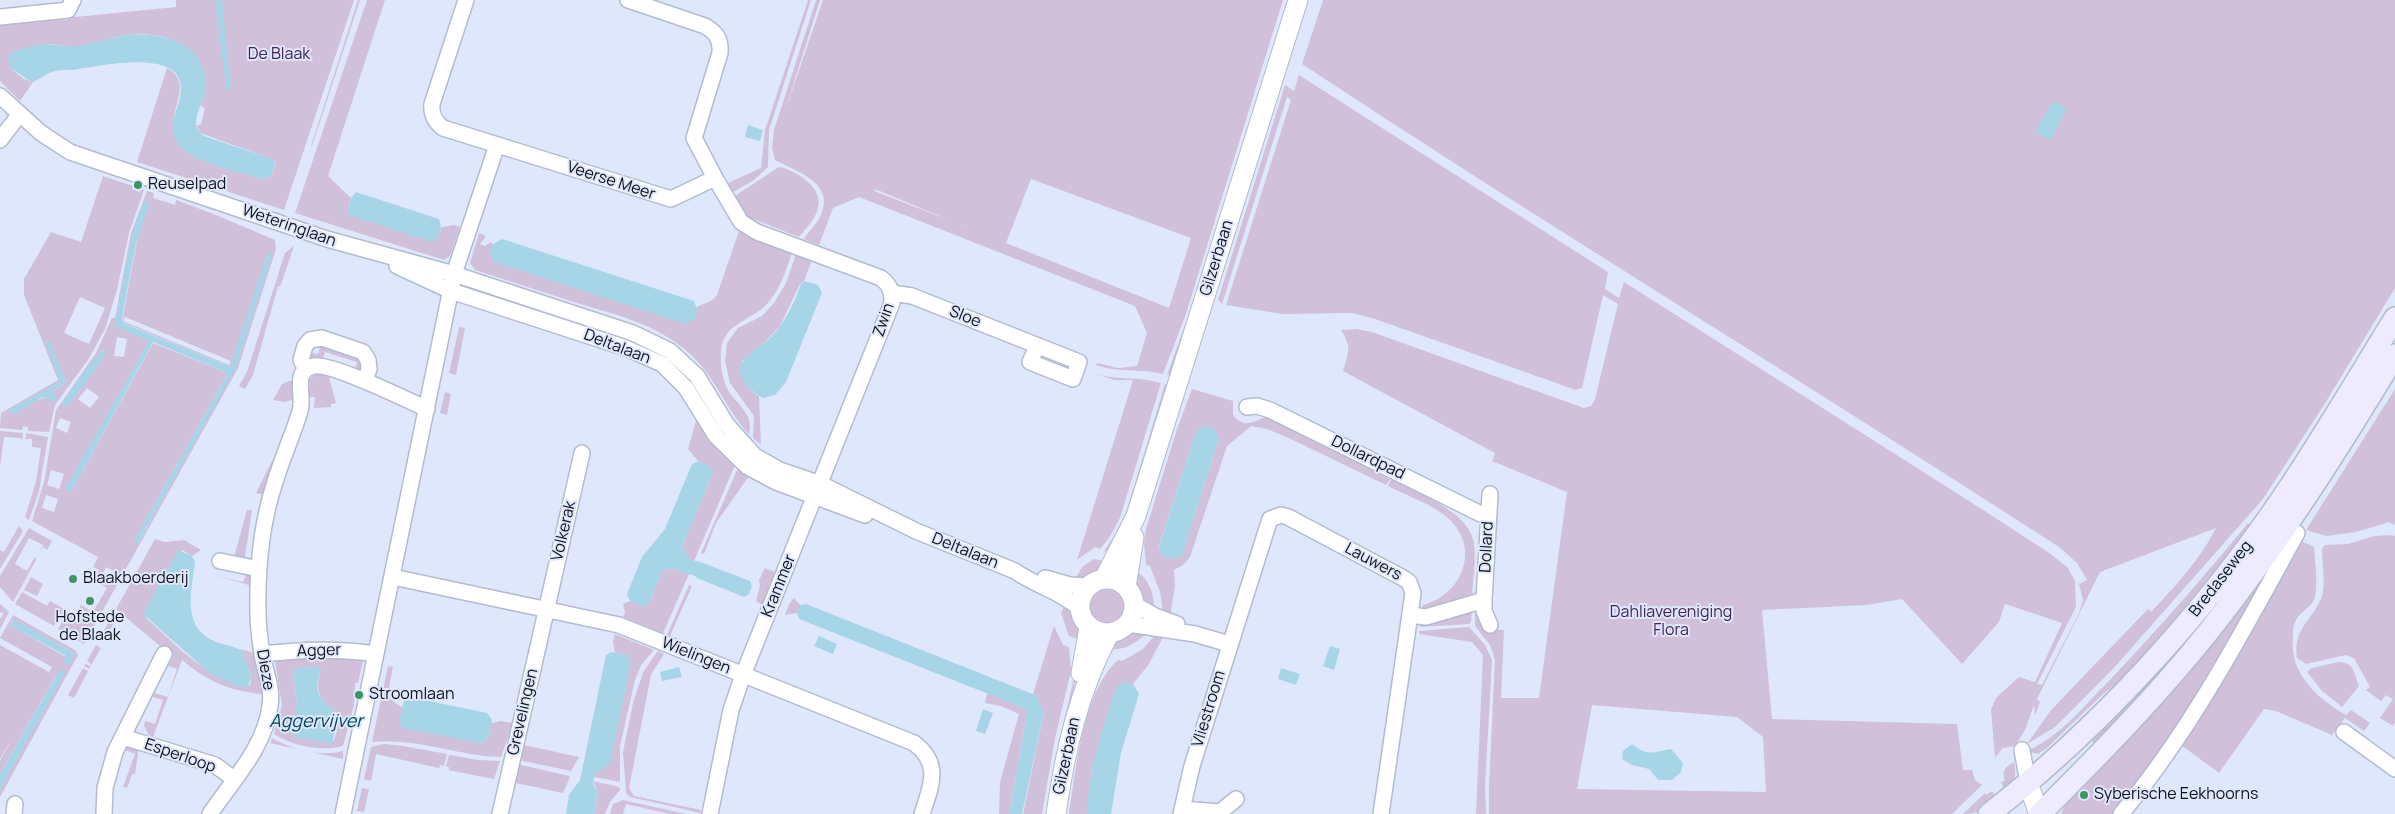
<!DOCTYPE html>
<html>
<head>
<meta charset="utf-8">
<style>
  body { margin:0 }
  canvas { display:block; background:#dfe7fd }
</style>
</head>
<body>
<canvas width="2395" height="814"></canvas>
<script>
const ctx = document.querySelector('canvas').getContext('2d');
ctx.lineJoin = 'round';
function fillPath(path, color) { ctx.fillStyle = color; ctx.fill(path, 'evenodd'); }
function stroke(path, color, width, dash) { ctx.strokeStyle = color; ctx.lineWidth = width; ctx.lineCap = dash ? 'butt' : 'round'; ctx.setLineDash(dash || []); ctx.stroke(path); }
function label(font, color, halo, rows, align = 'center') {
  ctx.font = font + ' Manrope,sans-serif'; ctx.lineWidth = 4; ctx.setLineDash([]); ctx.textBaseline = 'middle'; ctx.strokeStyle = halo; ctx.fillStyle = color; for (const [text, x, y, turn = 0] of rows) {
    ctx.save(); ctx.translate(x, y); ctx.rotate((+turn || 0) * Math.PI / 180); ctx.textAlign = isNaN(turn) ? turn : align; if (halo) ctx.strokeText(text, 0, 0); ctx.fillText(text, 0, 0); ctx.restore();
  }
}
const green = new Path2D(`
  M176,0H354L284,210L137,162L167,68C202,88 150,122 188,153C202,164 244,173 261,179L271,176L276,163L267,157L200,133L196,126L201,124L205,108L201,106C218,54 175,30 128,35C111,37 94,45 76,47C67,48 54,42 45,45C36,47 19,62 10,68L24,79L33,82L20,101L0,81V25L52,19L67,20L72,15L75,17L176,7Z
  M358,0H360L312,146H311Z
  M367,0H385L328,176L351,198L349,207L439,236L442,227L454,225L460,227L450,256L444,260L295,213Z
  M808,0H811L769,130L768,167L754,180L733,192L728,183L761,168L765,130Z
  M816,0H820L784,114L823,0H1283L1186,314L1163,374C1141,368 1118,373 1096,365L1097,363L1118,368L1137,366L1147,333L1135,306L859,197L833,208L819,245L804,239C809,231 816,225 820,217C837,183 797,172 775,160L772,148L774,130ZM1031,179L1191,238L1169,308L1006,243ZM875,189L966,227H967L874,191Z
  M1323,0H2395V288L2324,405L2263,499L2112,670L2055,727L2027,744L2051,710L2148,609L2151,612C2175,586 2200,560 2216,528L2100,572L2037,699L2040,702L2035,716L2034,705L2025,730L2015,746L2003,748L1988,766L1995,758L1991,710L1996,698L2019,677L2035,682L2062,623L2005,604L1999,622L1962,664L1902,599L1867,605L1762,610L1772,719L1957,724L1963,770H1972L1975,780L1982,785L1952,814H1489V787L1495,660L1490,645L1475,626V609L1491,629L1504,630L1501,698H1539L1567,492L1492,461L1495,453L1343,371C1349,352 1352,347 1341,330L1356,329L1372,332L1584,408L1591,406L1595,399L1618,304L1603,295L1582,388L1576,390L1375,319L1352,313L1282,314L1226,305L1291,100L1287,97L1222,304L1218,300L1285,85L1294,91L1299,75L1608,272L1605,289L1619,298L1624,282L1980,508L2048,552L2068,568L2075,581L2076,607L2037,684L2042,685L2079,613L2083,600L2079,584L2087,580L2077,563L2059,547C1808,384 1552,229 1302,64ZM1592,705L1737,717L1763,737L1766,792L1577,789Z
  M779,167C796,170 824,188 818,208C815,220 806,228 799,237L748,217L735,196Z
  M103,176L133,186L132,189L140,192L141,189L144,190L129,233L117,290L105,329L88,360L55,405L49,432L28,431V427L23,426L22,430L0,428L1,413L58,380L24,295V279L51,232L81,242ZM80,297L105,308L89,344L64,333ZM48,340L66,382L46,397L10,411L60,382Z
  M147,191L154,193L153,198L175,205L176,200L211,213L275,240L276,249L238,368L84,644L58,629L67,613L74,617L81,605L93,612L107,588L93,581L99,570L93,567L98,557L32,521L44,482L56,410L96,353L112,318H115L131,233ZM144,202L122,322L230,367L237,364L138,543L135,539L228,373L153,343L72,490L66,489L149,341L116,325V319L132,239ZM125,317L231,361L229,365L123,321ZM117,337L127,339L124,357L114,356ZM105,350V355L62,404L101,352ZM87,388L99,397L90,408L78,399ZM60,418L71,422L67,433L56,428ZM51,470L64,474L59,489L47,485ZM46,495L58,499L54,512L42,508ZM106,567L117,573L113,582L102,575Z
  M739,231L792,253C786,270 780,290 767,304C751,321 723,323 721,351C720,364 722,380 729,392C739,406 754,415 749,434C726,410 716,378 691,355C660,325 617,315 577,303C543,292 509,281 475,270L470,263L479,233L486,236L480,244L485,246L491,242L493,244L490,253L694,320L697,310L696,307L711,301L717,295Z
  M294,246L280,287L278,286L253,375L245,389L239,386L247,372L285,253Z
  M796,254L812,260L804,281L800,284L780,326L766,341L742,361C744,376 745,389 759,396L761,445L753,438L754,416L730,383L725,361L727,343L738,328L762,316L774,303L786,283Z
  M1189,314L1191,318L1171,376L1167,375Z
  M459,327L465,328L456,375L449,373Z
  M321,344L363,360L361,373L355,371L357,362L325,352L322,361L307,362L308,352L318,354Z
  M1093,373C1116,381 1138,376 1161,383L1120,518L1109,538L1100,549L1095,547L1077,560L1133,380H1114Z
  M318,374L329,377L336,403L331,404V407L314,408L315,397H309L310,379L314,375Z
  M289,381H296L295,399L285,402L273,400L282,384Z
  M1165,384L1168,385L1147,459L1113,554L1104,551L1123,523Z
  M1192,389L1233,401V415C1249,434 1258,414 1274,417L1390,479L1386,485L1291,439L1267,429L1251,426L1227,446L1190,557L1183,565L1174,570L1175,586L1170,617L1163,612L1160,592L1150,566L1146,565L1144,543L1146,529L1177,429ZM1205,426L1214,429L1219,438L1182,555L1172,558L1165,556L1159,546L1196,431Z
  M2395,389V525L2389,522L2356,532L2326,536L2306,530Z
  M445,392L451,394L447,415L440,413Z
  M697,417L713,443L735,465L694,561L689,559L682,546L713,473L710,466L699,462L688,449Z
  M0,431L23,433L22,441L21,438L4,437L0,467Z
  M26,433L48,437L39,491L29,520L25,517L36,482L41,448L32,447V439H26L25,442Z
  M279,452L267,495L256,493L276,453Z
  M738,468L749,476L716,523L704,554L701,553Z
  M1391,479C1416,492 1465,510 1473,539C1477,554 1473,581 1472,597L1422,611L1423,605C1462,595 1481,549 1449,519C1433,504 1407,496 1388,486Z
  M247,510H252L245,557L256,559V563L234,557Z
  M2248,523L2253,527L2135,669L2103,694L2047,748L2038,754L2031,752L2029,750C2060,736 2081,709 2104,686C2154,634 2202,579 2248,523Z
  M19,526L23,531L0,569V550L4,552Z
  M29,528L52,541L47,550L43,547L38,556L43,545L29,538L15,564L27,571L35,557L37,558L13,602L0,587V576Z
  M2292,532C2241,630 2181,725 2116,814H2061L2068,797Z
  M2391,535L2395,536V722L2393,726L2380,718L2393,699L2386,695L2381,701L2366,690L2370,687L2354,658L2346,655L2306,664L2297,658C2292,626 2317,618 2323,592C2325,580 2322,562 2322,549L2325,545L2348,544L2375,536Z
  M155,539L165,542L184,540L201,550L192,556L182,550L146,618C176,644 208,682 250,686L251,676L242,651L239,649L259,654L268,695C231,691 211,684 182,660L153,737L148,734L144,725L145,721L155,724L163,700L153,697L154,693L168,697L177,669L168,666L173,657L116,609Z
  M2299,540L2314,547C2315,560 2318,585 2315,597C2312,608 2300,611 2296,620C2293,625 2293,632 2293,639C2289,673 2318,699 2346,715L2351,710L2370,723L2364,731L2345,718L2332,735L2276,711L2264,709L2219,773L2181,745Z
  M1094,559L1109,562L1096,573L1075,580L1082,567Z
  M2250,567L2098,747L2092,741L2155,678Z
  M670,568L689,574L663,633L623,617L625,612L623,604L630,601L641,605L649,603L662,571Z
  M765,568L775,572L762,605L756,601L760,586L759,580Z
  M1131,569C1148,575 1155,593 1154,611C1141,599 1134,586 1131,569Z
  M247,572L253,577L252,586L215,575L243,582Z
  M31,577L43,584L37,596L24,590Z
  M689,585L692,586L670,636L667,635Z
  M1086 607a21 21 0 1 1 42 0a21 21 0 1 1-42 0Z
  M22,592L47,606L50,601L64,609L54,626L15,604Z
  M794,598L801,606L797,613L785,615L789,604Z
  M1066,602L1073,613L1083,641L1069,636L1061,613Z
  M0,604L9,612L0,629V618L4,614L0,612Z
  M1472,608L1471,622L1469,624L1420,627V625Z
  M114,613L118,617L102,642L98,640Z
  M13,615L75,650L78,655L0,797V790L59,670L0,774V761L13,737L0,759V645L49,672L52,667L0,638ZM13,619L75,654L64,662L66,657L10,625Z
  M1054,626L1063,645L1069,647L1071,671L1055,738L1042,814H1023L1044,712L1033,694Z
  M1469,627L1485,645L1492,660L1485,786L1486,814H1476L1483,655L1472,642L1419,634V631Z
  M1135,631L1146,634C1133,645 1122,652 1106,648L1113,642Z
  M1165,633L1149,664L1106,718L1091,775L1087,814H1069C1076,769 1083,691 1118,660L1122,661L1143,649L1155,635Z
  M615,634L654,650L641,665L635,680L620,746V782L594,777L627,655L615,653L613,642Z
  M96,645L101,648L89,669L84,666L86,664L90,666L91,664L87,661Z
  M1074,650L1081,652L1049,814H1046L1056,755L1074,678Z
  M658,651L664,654L651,675L629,788L634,796L701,810V813L630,797L626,793L623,752L633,703L643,672Z
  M274,656L360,659L363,661L358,683H355L354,705L343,746C320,752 294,746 274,734L282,705ZM317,667L321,671C316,683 317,696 326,705C329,708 334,710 336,713C341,721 336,733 334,741L292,732L297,703L293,671L297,668Z
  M2339,662C2355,663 2354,674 2359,686L2342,707L2322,691L2307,672L2312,668Z
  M388,666L393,667L387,697L403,708L399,721L482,744L488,738L491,723L501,721L513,723L501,757C458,756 415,737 372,742Z
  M83,668L88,671L74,698L68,695Z
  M987,693L1024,708L1027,713L1009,814H999L1000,782L1019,714L1001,706L985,703Z
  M272,738C293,750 320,757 343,751V759L270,743Z
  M384,744L403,746L447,754L444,766L440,765L439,768L376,754L371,781L364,779L371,747Z
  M524,745L579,757L571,771L518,760Z
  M126,747H139L135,774H132L127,788L123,787L135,754L125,750Z
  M449,755L478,760L500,761L494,779L448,770L450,768L446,766Z
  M2014,762C2017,777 2015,781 2005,791L2001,782L2005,781C2001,771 2006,766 2014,762Z
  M517,764L569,776L570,777L563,793L511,782Z
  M593,781L619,787L620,790L610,802L605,814H594L598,792Z
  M362,788L369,789L364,812L357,811Z
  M1990,792H1993L1995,799C1984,809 1980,814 1963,814L1985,793L1987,795Z
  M623,800L686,814H671L626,804L623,814H610L613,804Z`);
const water = new Path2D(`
  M215,0H222L231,89H226Z
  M127,35C162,32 207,42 206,87C205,99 196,111 196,124C196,130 200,133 204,136L270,158L276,162L271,176L261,179C240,172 195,164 180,146C163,126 181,109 181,88C180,48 101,66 79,69C70,71 61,69 52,72C44,74 40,80 32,82L10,68L8,55L23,48L46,44L74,47Z
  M2053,101L2067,109L2050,140L2035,132Z
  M748,125L763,130L760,141L745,137Z
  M356,192L439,219C443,230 441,236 432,242L348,215L351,198Z
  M147,200L149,204L136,243L122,318L123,323L230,367L267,255L271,252L272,255L235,370L137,544L134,542L135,539L228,373L153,342L72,490L69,492L65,489L149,341L119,328L116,325V319C120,300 134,207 147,200Z
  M502,239L694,301L697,310L695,319L685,324L494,262L489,253L492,245Z
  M804,281L818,285L822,293L786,382L775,395L763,398C752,392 739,381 739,368C745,354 759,348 770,338C784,324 795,302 801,284Z
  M49,340L66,382L52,392L57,398L54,402L43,397L14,414L10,413L11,409L60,382L45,341Z
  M107,349L105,355L70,404L63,408L62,404C71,392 93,354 107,349Z
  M1205,426L1215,429L1219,438L1182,555L1173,559L1163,556L1159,547L1196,431Z
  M699,461L710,466L713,473L682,546L689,559L703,563L750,581L752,586L749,594L744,597L697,578L695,576L670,568L662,571L649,603L643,607L630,601L627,594L642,557L665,529L692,464Z
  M178,550L192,556L195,562C192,588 181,625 212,640C221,645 233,645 242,651L251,676L248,688L233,685L206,670L143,614Z
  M806,604L1035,695L1044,712L1022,814H1009L1027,713L1024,708L799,619L797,613L800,605Z
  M14,619L75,654L69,665L63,662L66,656L10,625Z
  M819,636L837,644L833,654L814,646Z
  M1330,646L1340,649L1334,670L1323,666Z
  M611,652L627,655L631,662L610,763L595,774L593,784L598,792L594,814H566L569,795L580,780L606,655Z
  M317,667L321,671C309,700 329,700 338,718L332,744L294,737L292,732L297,703L293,671L297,668Z
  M679,667L682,677L662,681L660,672Z
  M1281,668L1300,674L1296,685L1278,679Z
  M60,669L65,673L0,790V774Z
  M1125,682L1134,685L1139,694L1121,753L1111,814H1087C1088,771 1103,728 1116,687Z
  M410,697L487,713L492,720L488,738L483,744L402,728L399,721L404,700Z
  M983,709L993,713L985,734L976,731Z
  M1632,744C1649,757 1652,752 1671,749L1683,763L1681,772L1672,780H1658L1649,769L1632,765L1622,759L1623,751Z`);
const minor = new Path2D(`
  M466,0L432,104C431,115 435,122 443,128L671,199L715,178L694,138L720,53C721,40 717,33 705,26L628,0
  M0,17L68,10L73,0
  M0,96L41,133L70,152L327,239L454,274L633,333L670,351L697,376L727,425L755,456L780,470L821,484L916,531L1015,571C1036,586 1060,591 1079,608
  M0,140L19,115
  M397,266L451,291L626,348L662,364L686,388L716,436L748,467L776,482L865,515
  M892,293L912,296L1079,362L1073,379L1030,362L1037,346
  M306,369L301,360L305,346L310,340L322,338L363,352L368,360L369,369L365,381
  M1247,407L1257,406L1270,410L1487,517
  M220,561L259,569
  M393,577L619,625L914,743C942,764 931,786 922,814
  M1045,578L1070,585L1089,586
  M1484,600V611L1490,625
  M1134,604L1155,616L1177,624
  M1411,615L1426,617L1484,600L1490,494
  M1128,624L1195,634L1229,644
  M262,654C301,650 337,648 376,654
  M2344,732L2395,769
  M123,737L215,765L234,779
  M2022,750L2028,783
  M1182,809L1220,812L1222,814
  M1220,812L1236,799
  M14,814L15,804
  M104,814L105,788L115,752L164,654
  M210,814C232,781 265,747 270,706C273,688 265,672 262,654C260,641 258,626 258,613C257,569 261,524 275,482C282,458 293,435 300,411C305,397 291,370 314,366C332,363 407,400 427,409
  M343,814L454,274L497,145
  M500,814L582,453
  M710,814L731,710L743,675L892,303C892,291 890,285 881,278L757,232L741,222L715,178
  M1181,814L1192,766L1268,525L1270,519L1281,515L1288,517L1403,578L1409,582L1413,593L1381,814
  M2121,814C2192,729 2244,629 2297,533`);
const tertiary = new Path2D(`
  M1080 606a27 27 0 1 1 54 0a27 27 0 1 1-54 0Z
  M1104,579L1136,516L1298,0
  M1126,587L1134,537
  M1081,673L1089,628
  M2028,783L2039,814
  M1056,814C1065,751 1079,690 1109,634`);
const secondary = new Path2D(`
  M1989,814C2099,729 2205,612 2283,497C2322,439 2358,378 2395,318
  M2040,814C2099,755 2157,696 2209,631C2278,544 2338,450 2395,355`);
const markers = [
  [138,185,5,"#3c9468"],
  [73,579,5,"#3c9468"],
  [90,601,5,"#3c9468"],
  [359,695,5,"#3c9468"],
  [2084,795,5,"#3c9468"]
];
const parkNames = [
  ["De Blaak",279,55],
  ["Dahliavereniging",1671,613],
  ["Flora",1671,631]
];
const streetNames = [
  ["Veerse Meer",611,181,18],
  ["Weteringlaan",289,226,19],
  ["Gilzerbaan",1217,258,-73],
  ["Sloe",965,317,22],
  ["Zwin",884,320,-71],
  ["Deltalaan",617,347,21],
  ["Dollardpad",1368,458,26],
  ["Volkerak",564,531,-77],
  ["Dollard",1487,547,-87],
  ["Deltalaan",965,551,22],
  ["Lauwers",1373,562,28],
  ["Bredaseweg",2221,579,-52],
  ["Krammer",779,586,-68],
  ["Agger",319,651,-2],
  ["Wielingen",696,656,22],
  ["Dieze",265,670,80],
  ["Vliestroom",1209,709,-73],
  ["Grevelingen",523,712,-77],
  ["Esperloop",180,756,19],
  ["Gilzerbaan",1067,756,-78]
];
const poiNames = [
  ["Reuselpad",148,185],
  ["Blaakboerderij",83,579],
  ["Hofstede",90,618,"center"],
  ["de Blaak",90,636,"center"],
  ["Stroomlaan",369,695],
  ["Syberische Eekhoorns",2094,795]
];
const waterNames = [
  ["Aggervijver",316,722]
];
fillPath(green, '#d0c0da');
fillPath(water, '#a6d5e7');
stroke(minor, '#b2bbcf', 18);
stroke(tertiary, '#b2bbcf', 21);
stroke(secondary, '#b2bbcf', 24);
stroke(minor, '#fff', 15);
stroke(tertiary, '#fff', 19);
stroke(secondary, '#edebfd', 21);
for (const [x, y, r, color] of markers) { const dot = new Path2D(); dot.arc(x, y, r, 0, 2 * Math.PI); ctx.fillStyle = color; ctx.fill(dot); stroke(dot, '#dfe7fd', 2); }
label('16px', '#432553', '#dfe7fd', parkNames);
label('16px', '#0f1219', '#dfe7fd', streetNames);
label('16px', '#0f1219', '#dfe7fd', poiNames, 'left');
label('italic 18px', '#004558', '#dfe7fd', waterNames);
</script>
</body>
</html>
